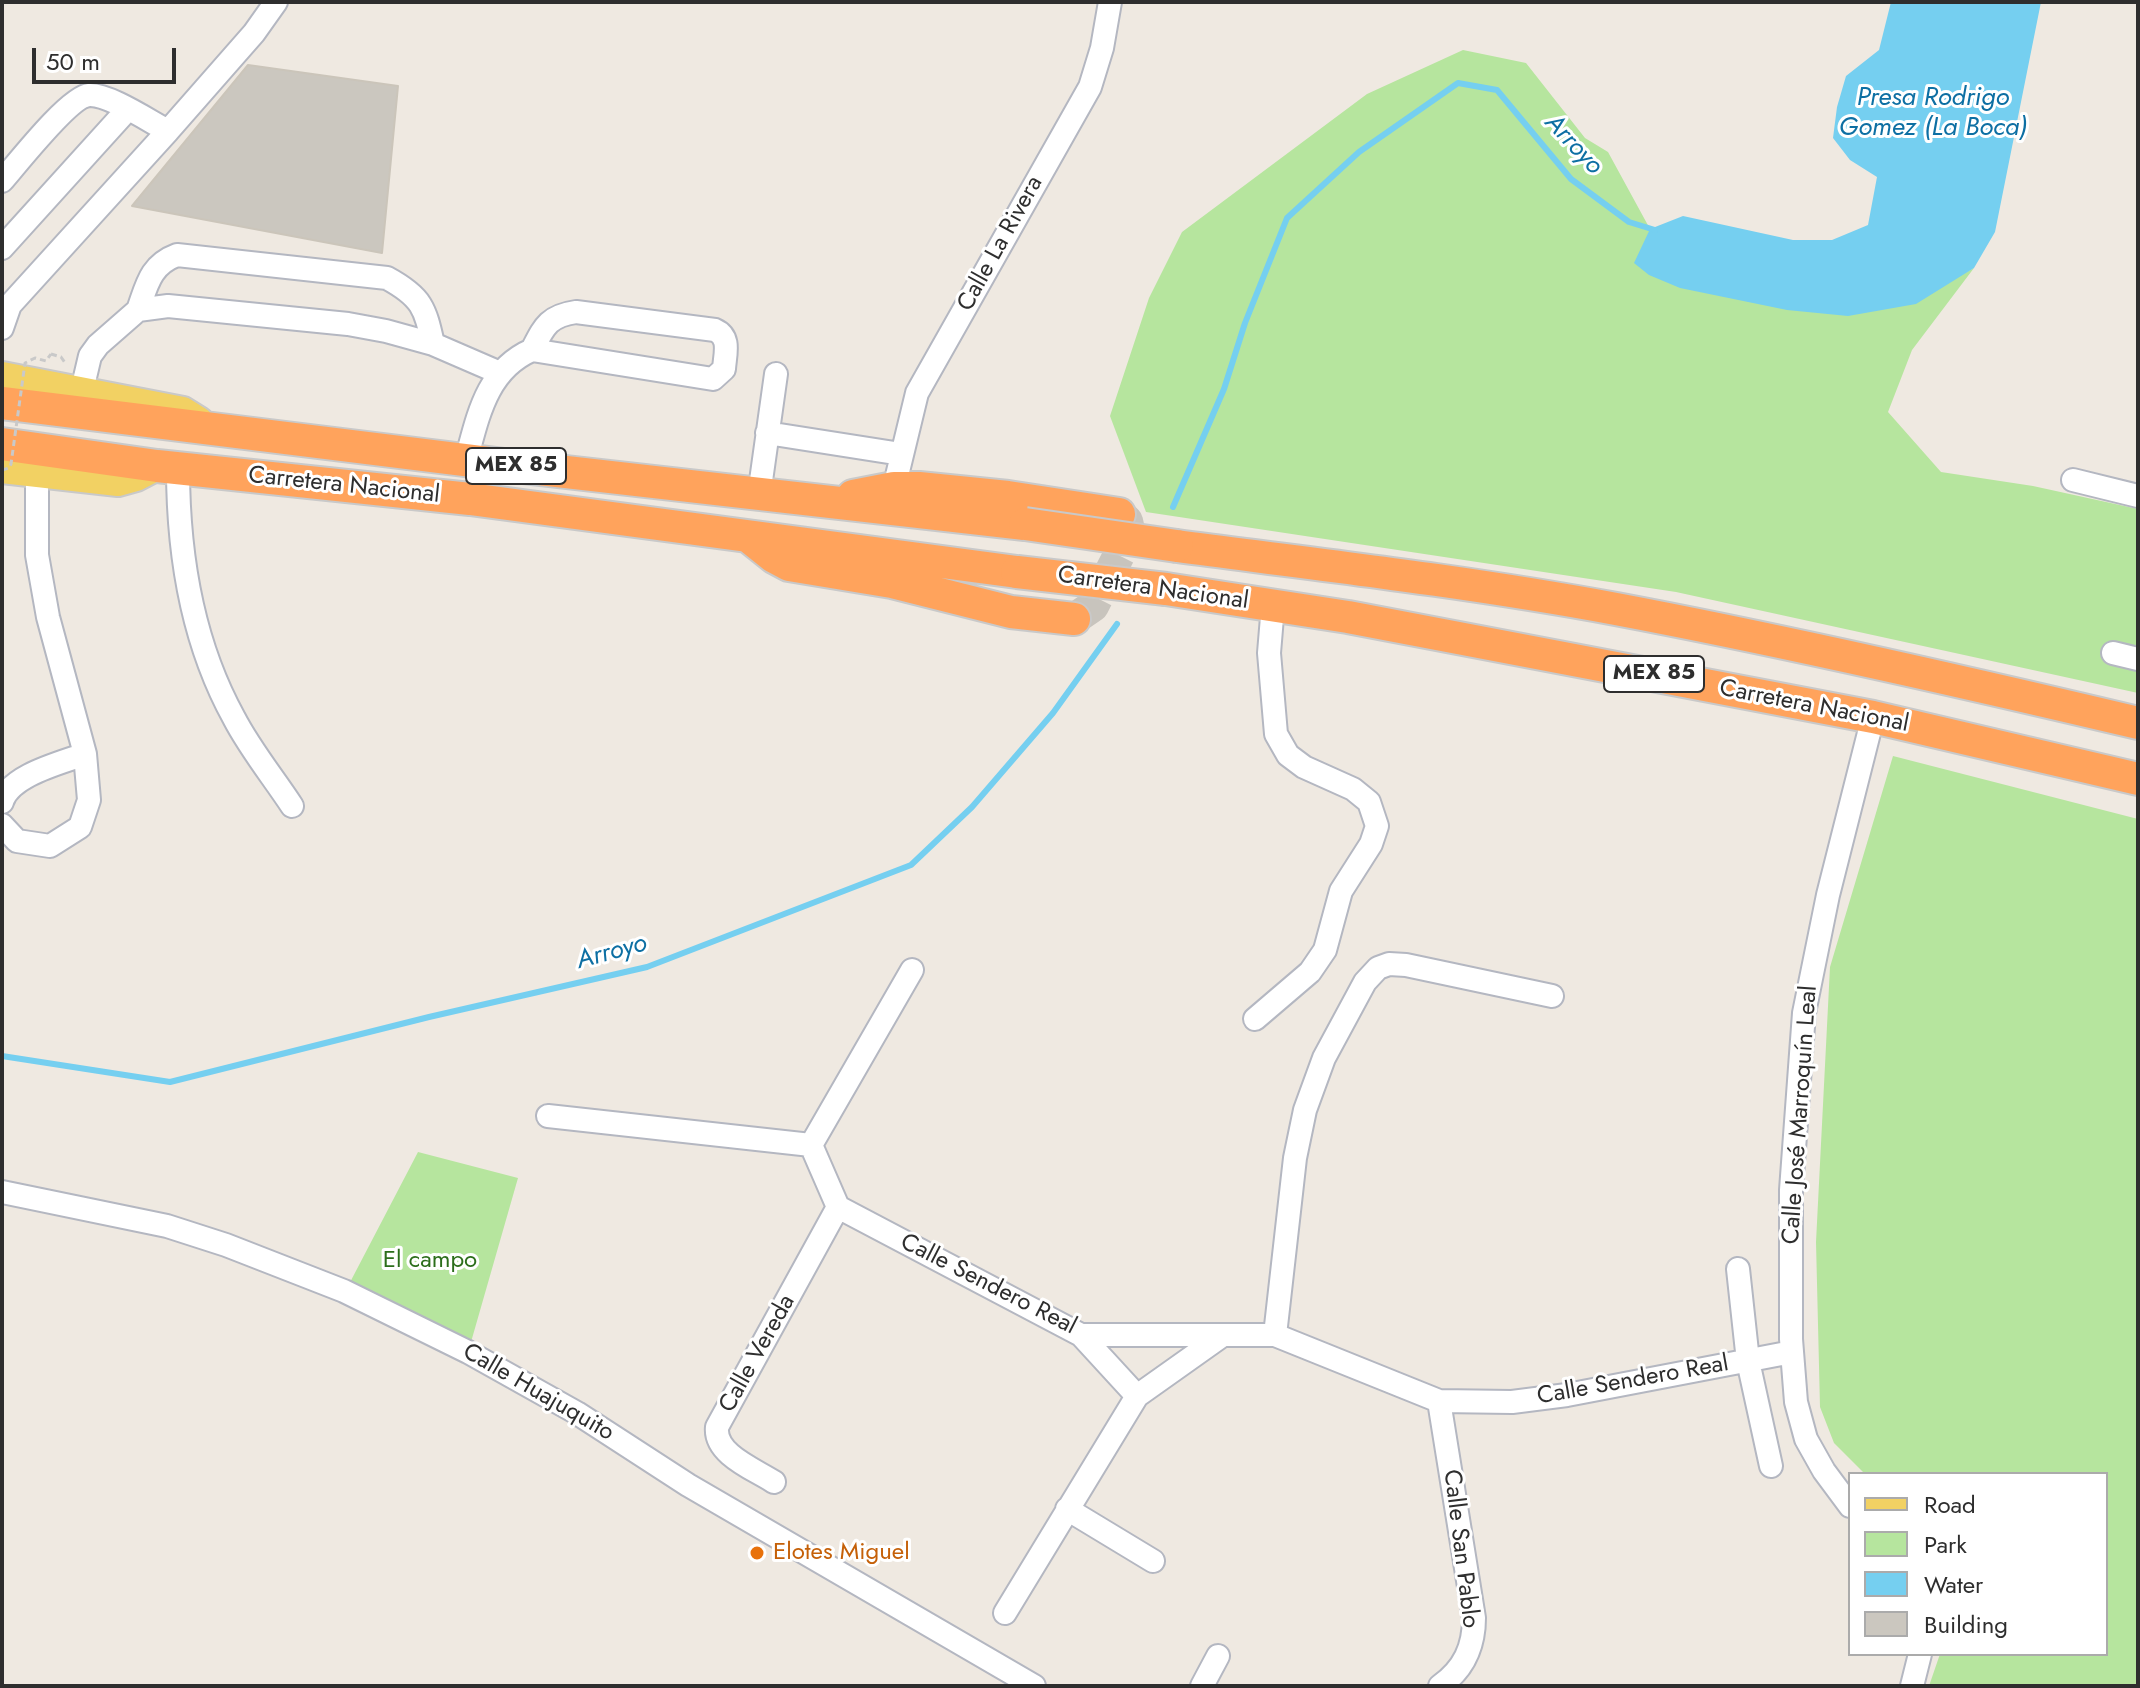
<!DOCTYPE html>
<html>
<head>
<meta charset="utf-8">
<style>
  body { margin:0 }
  #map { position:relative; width:2140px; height:1688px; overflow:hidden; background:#efe9e1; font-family:Jost,sans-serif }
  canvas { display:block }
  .frame { position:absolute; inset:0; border:4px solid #2e2e2e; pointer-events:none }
  .legend { position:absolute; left:1848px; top:1472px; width:260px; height:184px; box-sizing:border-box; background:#fff; border:2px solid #ababab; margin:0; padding:10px 14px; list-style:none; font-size:24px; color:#2e2e2e }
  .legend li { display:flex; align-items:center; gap:16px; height:40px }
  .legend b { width:40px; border:2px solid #ababab }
  .scale { position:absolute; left:32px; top:48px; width:144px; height:36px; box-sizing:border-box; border:4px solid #2e2e2e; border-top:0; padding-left:10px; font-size:24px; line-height:28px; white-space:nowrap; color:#2e2e2e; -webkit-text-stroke:6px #fff; paint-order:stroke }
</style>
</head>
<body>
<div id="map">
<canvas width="2140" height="1688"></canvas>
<div class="frame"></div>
<ul class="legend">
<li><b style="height:10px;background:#f2d163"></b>Road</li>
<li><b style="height:22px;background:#b6e59e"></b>Park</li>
<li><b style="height:22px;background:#75cff0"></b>Water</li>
<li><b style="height:22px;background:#cbc7bf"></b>Building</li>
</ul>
<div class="scale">50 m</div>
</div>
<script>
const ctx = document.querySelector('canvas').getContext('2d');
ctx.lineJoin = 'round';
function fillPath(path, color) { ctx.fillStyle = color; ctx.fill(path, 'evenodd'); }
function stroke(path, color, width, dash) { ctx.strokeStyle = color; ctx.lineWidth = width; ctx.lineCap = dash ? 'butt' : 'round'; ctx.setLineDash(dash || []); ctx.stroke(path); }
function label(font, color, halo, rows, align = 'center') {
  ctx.font = font + ' Jost,sans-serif'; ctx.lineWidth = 6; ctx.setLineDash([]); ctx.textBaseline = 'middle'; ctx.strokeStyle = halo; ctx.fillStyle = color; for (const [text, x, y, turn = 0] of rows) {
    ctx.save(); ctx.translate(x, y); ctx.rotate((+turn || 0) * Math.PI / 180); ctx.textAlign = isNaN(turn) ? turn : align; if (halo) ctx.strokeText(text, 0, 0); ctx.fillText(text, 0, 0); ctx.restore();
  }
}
const green = new Path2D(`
  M1463,50L1526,63L1585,138L1608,152L1650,229L1946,283L1974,268L1912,350L1888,412L1941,472L2033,486L2138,509V693L1676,592L1146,512L1110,416L1149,298L1182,232L1367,94Z
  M1893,756L2138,819V1686H1929L1940,1654H2106V1474H1865L1834,1443L1820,1407L1816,1242L1830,967Z
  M418,1152L518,1178L469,1349L346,1290Z`);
const water = new Path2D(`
  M1891,2H2041L1995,232L1974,268L1916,304L1848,316L1787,310L1680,288L1649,275L1634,263L1650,229L1683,216L1793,240H1832L1868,225L1877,177L1850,160L1833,138L1837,107L1846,76L1879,50Z`);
const stream = new Path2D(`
  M1173,507L1224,389L1245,323L1287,218L1359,152L1458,83L1497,90L1571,179L1629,222L1655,230
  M2,1056L170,1082L429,1017L647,967L911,865L972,807L1053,713L1117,624`);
const building = new Path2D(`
  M248,65L398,86L382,253L132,206Z`);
const highwayTunnel = new Path2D(`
  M1074,619L1093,606L1122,549L1129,530L1127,521L1122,516`);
const path = new Path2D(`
  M51,354L61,357L66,364`);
const minor = new Path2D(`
  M168,131L254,33L276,2
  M2,181C17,164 69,97 89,95C109,94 149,121 168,131L10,305L2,328
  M2,248L127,110
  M138,310C147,285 150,265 177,255L387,278C422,297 425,308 433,344
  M82,390L90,356L98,345L138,310L168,306L348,324L386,331L433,344L500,373
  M767,433L901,454
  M466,460C478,417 486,370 532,350L713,379L724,369C725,354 731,337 715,330L576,312C548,316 544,327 532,350
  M178,468C178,554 192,642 234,718C250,749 273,777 292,806
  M2073,480L2138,496
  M894,488L917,393L1090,87L1102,48L1110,2
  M759,495L776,374
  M2113,653L2138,659
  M2,802C10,775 61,763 85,754
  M2,825L17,841L50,846L80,827L89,800L85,754L48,617L37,555V474
  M1255,1019L1310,972L1325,950L1341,891L1371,844L1377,826L1369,802L1353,789L1304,767L1288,755L1276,734L1269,653L1273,605
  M548,1116L811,1145L838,1207L1081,1335H1275L1439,1401L1512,1402L1567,1395L1792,1352
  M811,1145L912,970
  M2,1192L167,1226L226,1245L344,1291L468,1352L577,1413L688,1485L1034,1686
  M1738,1269L1748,1361L1771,1466
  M1081,1335L1137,1396
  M1275,1335L1295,1158L1305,1110L1324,1058L1365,982L1378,968L1389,964L1406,965L1552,996
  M1439,1401L1474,1618C1474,1647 1464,1669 1440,1686
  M774,1482C754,1469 714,1454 717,1427L838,1207
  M1850,1506L1824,1471L1806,1439L1796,1402L1791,1339V1190L1804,1013L1828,895L1873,717
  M1067,1509L1153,1561
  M1005,1613L1137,1396L1223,1335
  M1202,1686L1218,1656
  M1912,1686L1920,1654`);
const major = new Path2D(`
  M2,376L183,411L199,421
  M2,469L118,482L136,477L157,466`);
const highway = new Path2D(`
  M2,403L513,466L1025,524
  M2,444L157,466L470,499L1017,572
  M853,496L894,488H919L1008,497L1119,514
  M749,537L774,557L789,565L892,582L1011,612L1074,619
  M1177,546C1323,565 1471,582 1616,609C1791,642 1965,682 2138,723
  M1166,589L1348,617L1873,717L2138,779`);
const pathBridge = new Path2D(`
  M2,470L9,468L11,464L25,363L35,358L46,361L51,354`);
const highwayBridge = new Path2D(`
  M1025,524L1177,546
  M1017,572L1166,589`);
const markers = [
  [757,1553,8,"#e8710a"]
];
const shields = [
  [516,466,100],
  [1654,674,100]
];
const shieldNames = [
  ["MEX 85",516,466],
  ["MEX 85",1654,674]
];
const streetNames = [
  ["Calle La Rivera",1001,244,-61],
  ["Carretera Nacional",344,486,6],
  ["Carretera Nacional",1153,589,8],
  ["Carretera Nacional",1814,707,11],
  ["Calle José Marroquín Leal",1801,1115,-86],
  ["Calle Sendero Real",988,1285,27],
  ["Calle Vereda",758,1354,-61],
  ["Calle Sendero Real",1633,1381,-10],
  ["Calle Huajuquito",538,1393,30],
  ["Calle San Pablo",1460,1549,83]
];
const parkNames = [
  ["El campo",430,1261]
];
const foodNames = [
  ["Elotes Miguel",773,1553]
];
const waterNames = [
  ["Presa Rodrigo",1933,99],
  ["Gomez (La Boca)",1933,129],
  ["Arroyo",1573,145,47],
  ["Arroyo",612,953,-15]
];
fillPath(green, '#b6e59e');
fillPath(water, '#75cff0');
stroke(stream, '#75cff0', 6);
fillPath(building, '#cbc7bf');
stroke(building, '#cbc5ba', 2);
stroke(highwayTunnel, '#c8c4bd', 32, [32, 16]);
stroke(minor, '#b4b7c1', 26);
stroke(major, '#c9c9c9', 32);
stroke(highway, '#c9c9c9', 36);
stroke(path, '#c9c9c9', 3, [6, 4]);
stroke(minor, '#fff', 22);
stroke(major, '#f2d163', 28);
stroke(highway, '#ffa35c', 32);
stroke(highwayBridge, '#c9c9c9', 36, []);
stroke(pathBridge, '#c9c9c9', 3, [6, 4]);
stroke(highwayBridge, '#ffa35c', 32);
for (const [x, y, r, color] of markers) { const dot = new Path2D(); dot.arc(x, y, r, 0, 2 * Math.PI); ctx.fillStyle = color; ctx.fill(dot); stroke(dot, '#fff', 3); }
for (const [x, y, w] of shields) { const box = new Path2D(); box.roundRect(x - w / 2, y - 18, w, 36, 6); ctx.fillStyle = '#fff'; ctx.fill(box); stroke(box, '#2e2e2e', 2); }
label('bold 22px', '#2e2e2e', null, shieldNames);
label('24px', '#2e2e2e', '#fff', streetNames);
label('24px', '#2c6e1b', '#fff', parkNames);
label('24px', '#c56008', '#fff', foodNames, 'left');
label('italic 26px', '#0d6fa3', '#fff', waterNames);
</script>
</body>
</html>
